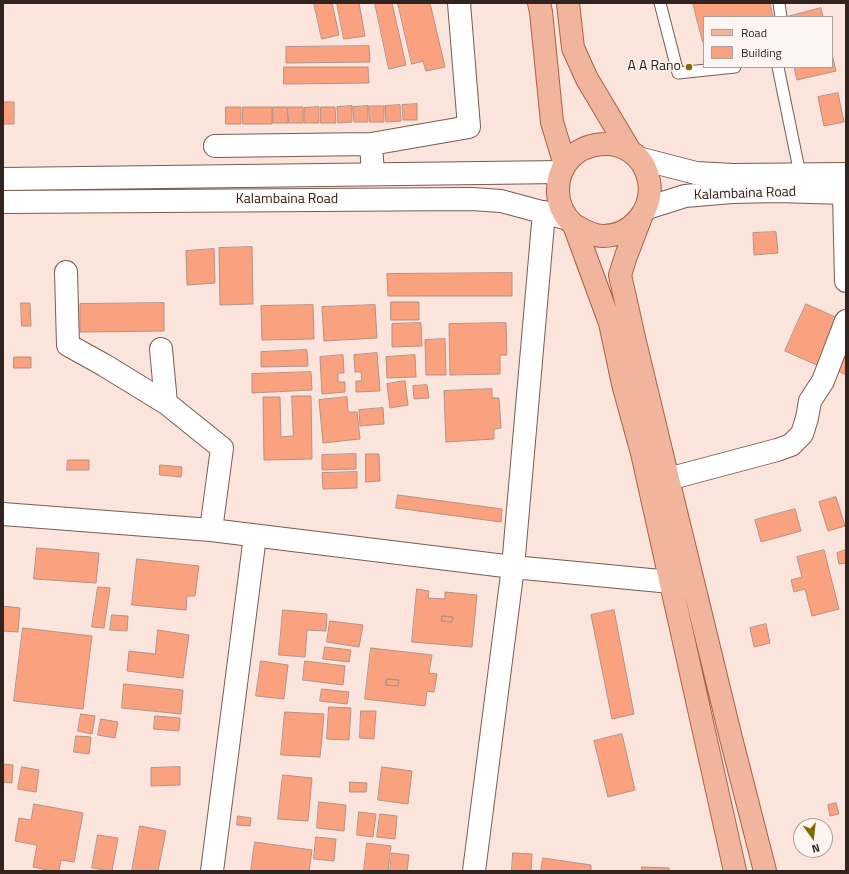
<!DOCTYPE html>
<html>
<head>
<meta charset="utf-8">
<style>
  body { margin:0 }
  #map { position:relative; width:849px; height:874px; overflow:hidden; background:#fbe4dc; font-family:"Titillium Web",sans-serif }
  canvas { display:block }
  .frame { position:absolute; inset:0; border:4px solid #31231e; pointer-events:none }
  .legend { position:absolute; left:703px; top:16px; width:130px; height:52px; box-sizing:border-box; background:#fdf5f2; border:1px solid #aba19d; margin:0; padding:5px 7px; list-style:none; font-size:12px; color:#31231e }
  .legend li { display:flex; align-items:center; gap:8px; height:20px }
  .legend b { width:20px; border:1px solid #aba19d }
  .north { position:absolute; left:793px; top:818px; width:40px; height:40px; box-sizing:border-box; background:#fdf5f2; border:1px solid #aba19d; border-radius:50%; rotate:165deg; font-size:11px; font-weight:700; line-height:16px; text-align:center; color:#31231e }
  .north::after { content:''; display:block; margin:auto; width:14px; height:18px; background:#806901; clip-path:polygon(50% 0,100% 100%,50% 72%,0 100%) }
</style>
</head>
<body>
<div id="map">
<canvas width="849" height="874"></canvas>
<div class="frame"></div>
<ul class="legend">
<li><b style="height:5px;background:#f1b49d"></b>Road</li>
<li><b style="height:11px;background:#faa17f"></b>Building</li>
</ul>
<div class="north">N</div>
</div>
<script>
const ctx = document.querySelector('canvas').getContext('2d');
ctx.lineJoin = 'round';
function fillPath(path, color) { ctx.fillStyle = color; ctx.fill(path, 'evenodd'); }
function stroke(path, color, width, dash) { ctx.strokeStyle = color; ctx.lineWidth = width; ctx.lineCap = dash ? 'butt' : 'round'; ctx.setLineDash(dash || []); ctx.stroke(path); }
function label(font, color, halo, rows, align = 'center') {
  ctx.font = font + ' "Titillium Web",sans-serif'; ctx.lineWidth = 3; ctx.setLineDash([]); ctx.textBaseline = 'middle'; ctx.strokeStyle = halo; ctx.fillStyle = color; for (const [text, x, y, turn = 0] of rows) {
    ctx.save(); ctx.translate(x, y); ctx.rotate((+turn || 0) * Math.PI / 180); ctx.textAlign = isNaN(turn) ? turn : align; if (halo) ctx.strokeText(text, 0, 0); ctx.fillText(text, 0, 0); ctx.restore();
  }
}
const building = new Path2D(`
  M314,3H332L339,35L322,39Z
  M337,3H359L365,36L344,39Z
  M375,3H392L406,65L389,69Z
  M398,3H430L445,67L426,71L423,61L412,64Z
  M693,3H770L773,17H704V42H703Z
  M821,8L823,17H786Z
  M369,46L370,62L286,63V47Z
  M832,54L836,71L797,80L794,67H832Z
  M284,67H368L369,83L284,84Z
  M838,93L844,122L824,126L818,97Z
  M3,102H14V124H3Z
  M417,104V120H403L402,105Z
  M400,105L401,121L386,122L385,106Z
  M352,106V122L338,123L337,107Z
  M368,106V122H354L353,107Z
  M369,106H384V122H370Z
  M226,107H241V124H226Z
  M243,107H272V124H243Z
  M273,107H287L288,123H273Z
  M288,107H303V123H289Z
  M319,107V123H304V108Z
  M321,107H335L336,123H321Z
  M776,232L778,253L754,255L753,233Z
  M252,247L253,304L220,305L219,248Z
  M214,249L215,283L187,285L186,251Z
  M512,273V296H388L387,274Z
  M391,302H419V320H391Z
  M21,303H30L31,326H22Z
  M164,303V331L80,332V304Z
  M806,304L840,319L819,366L785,351Z
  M313,305L314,339L262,340L261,306Z
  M375,305L377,338L324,341L322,307Z
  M421,323L422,346L392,347V324Z
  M506,323L507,355H500V374L450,375L449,324Z
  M445,339L446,375H426L425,340Z
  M307,350L308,366L261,367V352Z
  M377,353L380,391L356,392V381H362L361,372H355L354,355Z
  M343,355L344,373H338V382H345V392L322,394L320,357Z
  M415,355L416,377L387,378L386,357Z
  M846,355V375L838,371Z
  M14,357H31V368H14Z
  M311,372L312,390L252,393V374Z
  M405,381L408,405L390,408L387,384Z
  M427,385L429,398L414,399L413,386Z
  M492,389V398H499L501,428L494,429V439L446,442L444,391Z
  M292,396H311L312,459L264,460L263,397H280L281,437L293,436Z
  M347,397L348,412H357L360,439L323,443L319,400Z
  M383,408L384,424L360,426L359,410Z
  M356,454V469L322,470V455Z
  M366,454H379L380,481L366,482Z
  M68,460H89V470H67Z
  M160,465L182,467L181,477L160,475Z
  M357,472V488L323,489L322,473Z
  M398,495L502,509L501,522L396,508Z
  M836,497L845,526L828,531L819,502Z
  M795,509L801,531L761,542L755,520Z
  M37,548L99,553L96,583L34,579Z
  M824,550L839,609L812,616L805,589L794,592L791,580L802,577L797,557Z
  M846,550V563L839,564L837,553Z
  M137,559L199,566L195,596H187L186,610L132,605Z
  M98,587L110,588L104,628L92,627Z
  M417,589L429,591L428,598L445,599V592L477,595L472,647L412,642ZM442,616L453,617L452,622L442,621Z
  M3,606L20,608L18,632L3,631Z
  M283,610L327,614L326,631L307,630L305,657L279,655Z
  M614,610L634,714L612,719L591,615Z
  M112,615L128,616L127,631L110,630Z
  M442,616L453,617L452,622L442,621Z
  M330,621L363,625L359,647L327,642Z
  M766,624L770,643L754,647L750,628Z
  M23,628L92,636L83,709L14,701Z
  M158,630L189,635L183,678L127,671L129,651L155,654Z
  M325,647L351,650L349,662L323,659Z
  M371,648L432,655L429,673L437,674L434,692L427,691L425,706L365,699ZM387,679L399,680L398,686L386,685Z
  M261,661L288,665L284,699L256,696Z
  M305,661L345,666L343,685L303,680Z
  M387,679L399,680L398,686L386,685Z
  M124,684L183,690L181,714L122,708Z
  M322,689L349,692L347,704L320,701Z
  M329,707L351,708L349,740L327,739Z
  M361,711H376L374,739L360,738Z
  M285,712L324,714L320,757L281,755Z
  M81,714L95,716L92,734L78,731Z
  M155,716L180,718L179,731L154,729Z
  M101,719L118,722L115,738L98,735Z
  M622,734L635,790L608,797L594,741Z
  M76,736L91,737L89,754L74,752Z
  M3,764L13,765L12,783L3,782Z
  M22,767L39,770L36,792L18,789Z
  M180,767V785L151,786V768Z
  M382,767L412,771L408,804L378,800Z
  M283,775L312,778L308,821L278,819Z
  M350,782L367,783L366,792H350Z
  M319,802L346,805L344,831L317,828Z
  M836,803L839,814L830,816L828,805Z
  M34,804L83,813L74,862L61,860L59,871H52L33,867L37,845L15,841L19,818L31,820Z
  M359,812L376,814L373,837L357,835Z
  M380,814L397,816L395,839L377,837Z
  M238,816L251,818L250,826L237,825Z
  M140,826L166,831L158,871H132Z
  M98,835L118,838L112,871L92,868Z
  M316,837L336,839L334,861L314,859Z
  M255,842L312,850L309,871H251Z
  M367,843L391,846L388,871H364Z
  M392,853L409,855L407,871H390Z
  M513,853L532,854L531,871H512Z
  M543,858L591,865V871H541Z
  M642,867L669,868V871H642Z`);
const service = new Path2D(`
  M660,3L678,73L735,67
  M779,3L781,17
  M778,67L800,174`);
const minor = new Path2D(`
  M215,146L371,144
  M373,174L371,144L469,127L459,3
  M844,193L846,281
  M66,272L68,345L104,365L166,403
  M161,349L166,403L222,448L211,530
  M668,479L777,450L791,445L802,434L807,418L810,401L823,381L846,321
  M3,514L211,530L513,567L671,582
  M212,871L255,536
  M474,871L513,567L544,212`);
const secondary = new Path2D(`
  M638,158L696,173L733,175L846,174
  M3,179L561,172
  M3,202L472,199L501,201L568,219
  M647,208L685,196L732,192L777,191L846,193`);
const primary = new Path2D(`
  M539,3L541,12L552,122L565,165
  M568,3L573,48L587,79L630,151
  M641,217L626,256L620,275L635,342L668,479L731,738L765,871
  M574,225C583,230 592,236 603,236C632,236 654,209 649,181C639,126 557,135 558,191C558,204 564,217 574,225L610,323L623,384L642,453L735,871`);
const markers = [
  [689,67,4,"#806901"]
];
const poiNames = [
  ["A A Rano",681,67]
];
const streetNames = [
  ["Kalambaina Road",745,194,-2],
  ["Kalambaina Road",287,200]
];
fillPath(building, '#faa17f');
stroke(building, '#b49285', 1);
stroke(service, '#7a5b4f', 13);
stroke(minor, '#7a5b4f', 24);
stroke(secondary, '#7a5b4f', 24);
stroke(primary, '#a86146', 24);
stroke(service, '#fff', 11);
stroke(minor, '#fff', 22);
stroke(secondary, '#fff', 22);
stroke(primary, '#f1b49d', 22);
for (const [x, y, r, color] of markers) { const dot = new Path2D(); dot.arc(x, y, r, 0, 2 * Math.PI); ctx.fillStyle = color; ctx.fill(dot); stroke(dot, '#fdf5f2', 1.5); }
label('14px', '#31231e', '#fdf5f2', poiNames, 'right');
label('14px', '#31231e', '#fdf5f2', streetNames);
</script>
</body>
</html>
